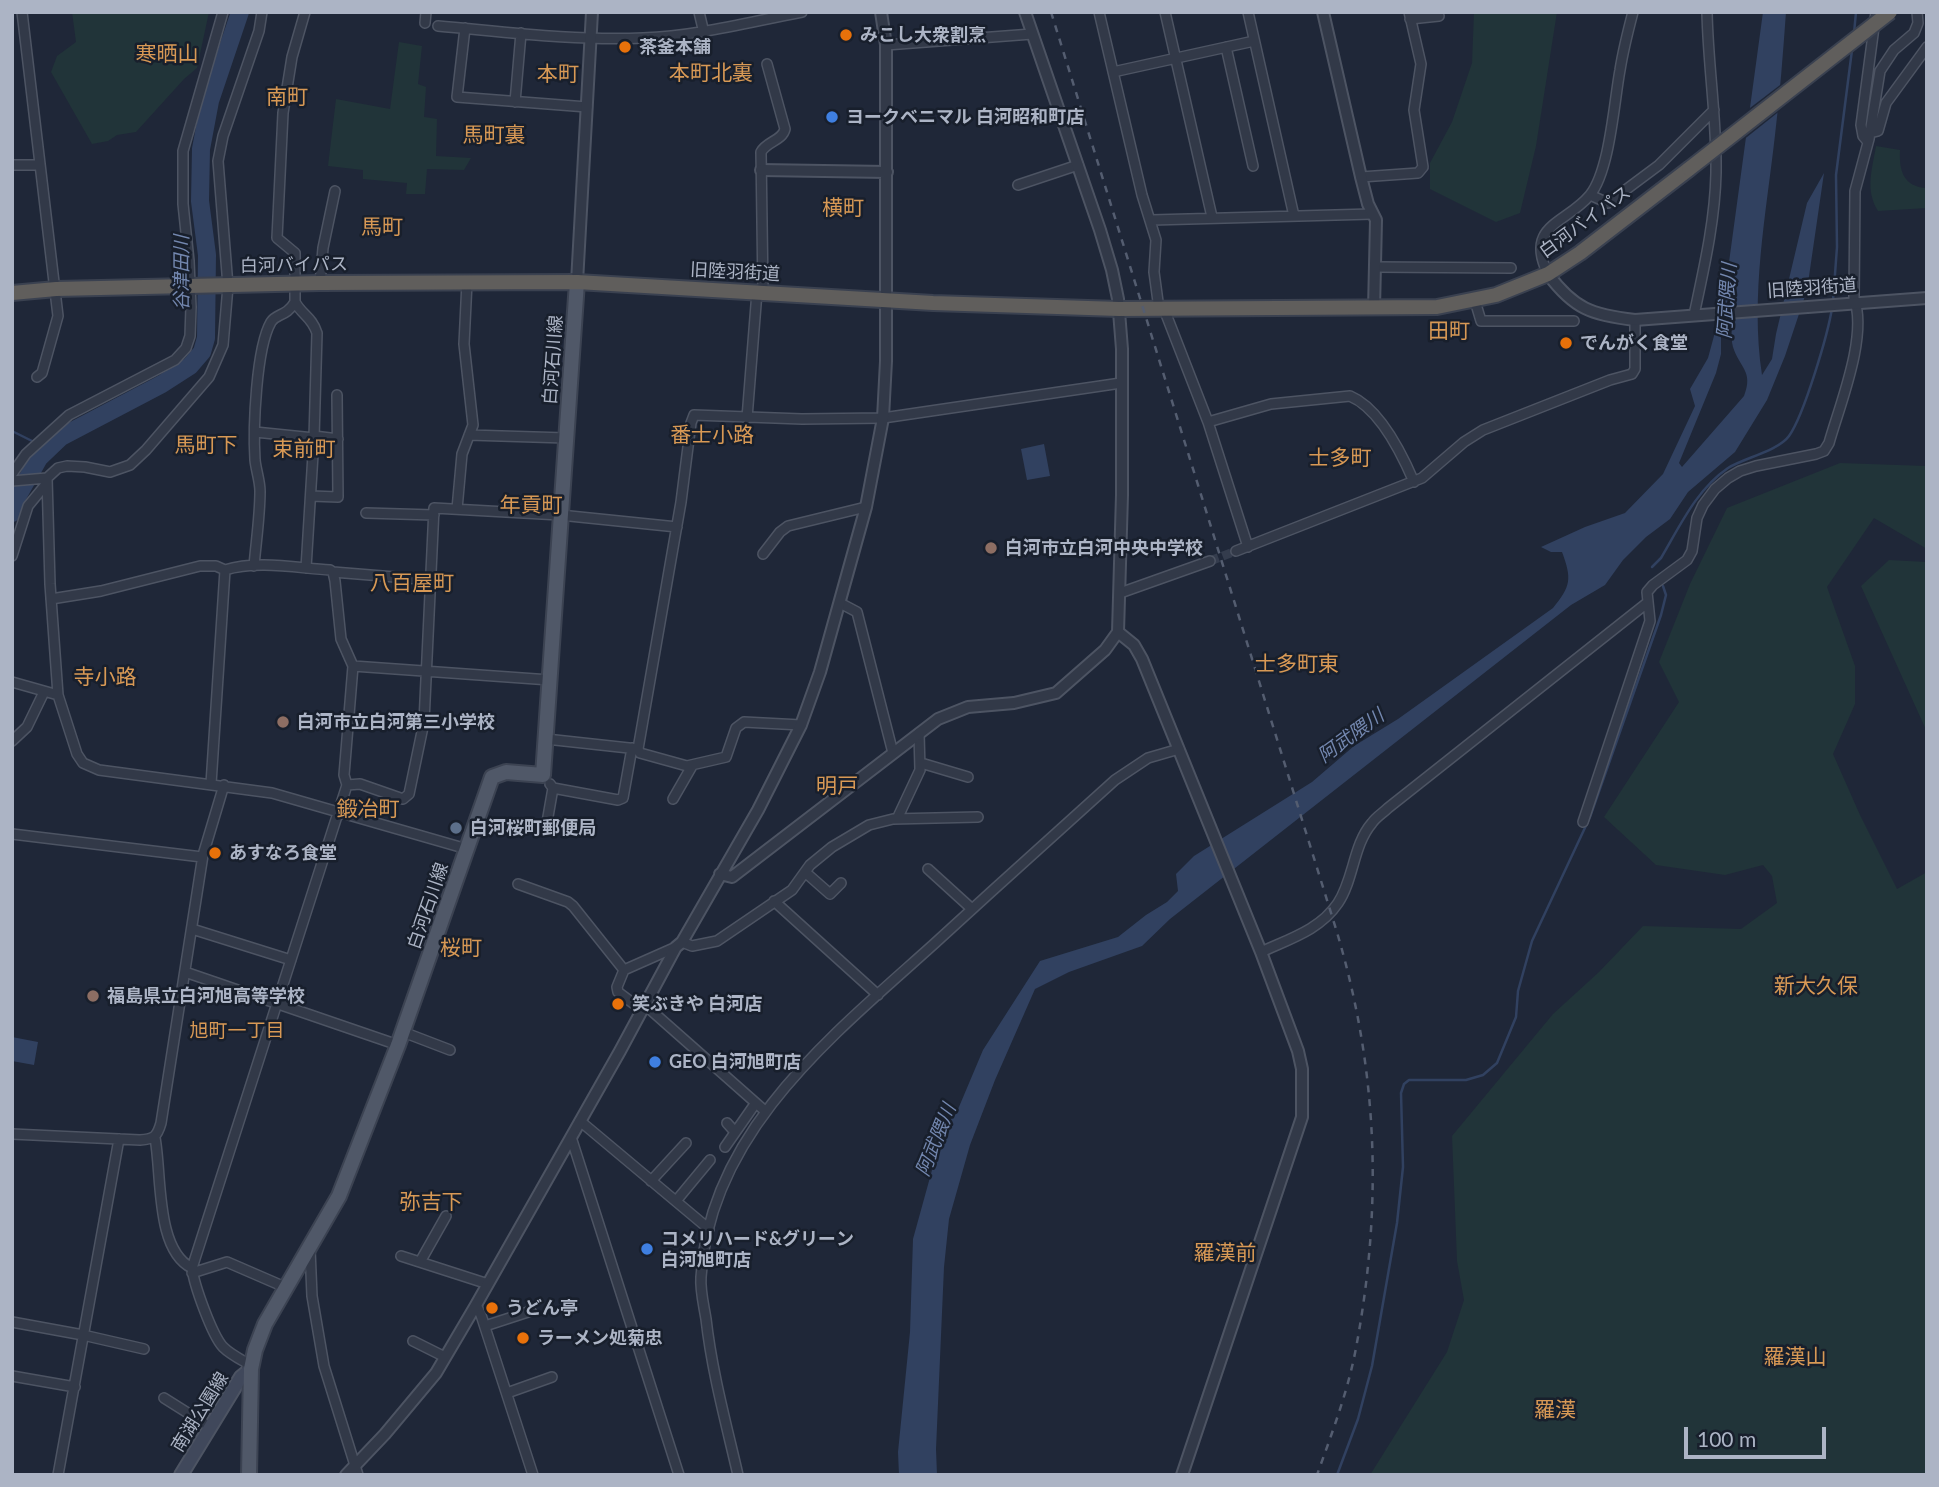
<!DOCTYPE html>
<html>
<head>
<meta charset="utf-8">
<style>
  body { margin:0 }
  #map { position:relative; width:1939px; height:1487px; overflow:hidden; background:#1f2738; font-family:Lato,sans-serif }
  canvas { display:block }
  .frame { position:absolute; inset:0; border:14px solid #acb4c5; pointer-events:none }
  .scale { position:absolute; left:1684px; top:1427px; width:142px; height:32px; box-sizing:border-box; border:4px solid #acb4c5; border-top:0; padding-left:9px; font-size:21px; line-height:24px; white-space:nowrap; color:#acb4c5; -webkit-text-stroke:5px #181f2c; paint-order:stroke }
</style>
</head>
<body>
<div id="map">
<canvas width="1939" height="1487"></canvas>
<div class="frame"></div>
<div class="scale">100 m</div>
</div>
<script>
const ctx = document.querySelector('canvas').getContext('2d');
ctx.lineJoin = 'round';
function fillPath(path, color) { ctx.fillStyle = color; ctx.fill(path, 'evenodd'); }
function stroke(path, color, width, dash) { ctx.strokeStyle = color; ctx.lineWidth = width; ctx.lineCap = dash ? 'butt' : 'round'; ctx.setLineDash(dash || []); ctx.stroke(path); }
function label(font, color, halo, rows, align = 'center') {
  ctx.font = font + ' Lato,"Noto Sans JP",sans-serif'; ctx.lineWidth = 5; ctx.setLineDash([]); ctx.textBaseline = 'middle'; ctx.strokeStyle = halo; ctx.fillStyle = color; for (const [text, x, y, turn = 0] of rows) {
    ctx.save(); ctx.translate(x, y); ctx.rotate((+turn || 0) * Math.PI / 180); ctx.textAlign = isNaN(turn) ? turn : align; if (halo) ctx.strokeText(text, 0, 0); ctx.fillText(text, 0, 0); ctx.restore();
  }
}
const green = new Path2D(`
  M72,12H209L197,68L184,79L136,132L117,135L108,141L92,144L51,72L57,56L76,42Z
  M1474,12H1557L1536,146L1520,213L1496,222L1430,189V163L1452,122L1472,63Z
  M399,42L422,46L418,84L426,87L424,117L437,119L436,156L471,158L464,170L427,169L425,194H406L407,183L363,179V170L328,166L336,99L390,109Z
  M1876,146L1900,150C1899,170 1903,187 1927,188V208L1878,211C1865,190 1872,170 1876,146Z
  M1840,463L1927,466V549L1874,518L1827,587L1855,666V704L1833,754L1860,815L1897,889L1927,872V1475H1370L1447,1352L1464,1300L1457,1261L1452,1136L1553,1014L1599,972L1643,926L1741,929L1777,903L1772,876L1763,865L1725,875L1656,865L1604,817L1679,702L1659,662L1690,584L1727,508Z
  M1889,560L1927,562V732L1861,586Z`);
const water = new Path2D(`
  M1763,12H1786C1783,53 1780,94 1775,135C1766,215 1750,295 1762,375L1772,359L1776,334L1807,203L1824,173L1807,290L1785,356L1767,400L1735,452L1688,492L1670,519L1646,537L1623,560L1605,585L1571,605L1170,919L1142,946L1069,972L1035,989L995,1080L970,1145L949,1219L944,1267L936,1449L937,1475H899L898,1452L910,1332L913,1239L937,1152L935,1145L941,1129L956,1114L983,1050L1040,961L1118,937L1146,915L1167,902L1178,891L1176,874L1194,856L1312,782L1354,746L1398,719L1553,608C1571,586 1572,579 1562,552H1551L1541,547L1585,527L1625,513L1663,474L1695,406L1690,389L1708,358L1724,299ZM1733,312C1733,323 1730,336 1733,347C1739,367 1754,371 1744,396L1682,467L1679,463L1716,373L1721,354V337Z
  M1044,444L1050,476L1027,480L1021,449Z
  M12,1037L38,1042L34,1065L12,1061Z`);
const pier = new Path2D(`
  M1784,82L1781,110L1742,141L1746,111Z`);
const stream = new Path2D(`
  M1854,33L1856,12
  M1833,301L1837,247L1836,175L1852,50
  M12,431L32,441L45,453
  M1652,567L1661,558C1680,526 1696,490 1728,468C1744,458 1778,451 1789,436C1804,415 1828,334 1832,308
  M1337,1475L1358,1419L1372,1366L1397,1223L1403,1167L1401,1093L1404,1084L1409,1080H1466L1483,1075L1497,1063L1516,1017L1518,991L1532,941L1590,817L1661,615L1666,595L1663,586`);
const river = new Path2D(`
  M12,513L17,497L39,458L61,437L162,384L190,366L202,352L206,338L207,255L200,201L201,149L210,101L240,12`);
const minorTunnel = new Path2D(`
  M1210,561L1236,551`);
const minor = new Path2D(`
  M22,12L58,316L42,373L37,377
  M699,12L704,33
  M1099,12L1142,195L1156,240L1154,272L1159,309
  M1165,12L1212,217
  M1248,12L1294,216
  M1410,19L1439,16
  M425,23L426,12
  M438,26C506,32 574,41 643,38C697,36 749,22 802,12
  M465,28L457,97L587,107
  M886,45L1032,34
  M1226,47L1253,166
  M1113,72L1254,41
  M515,102L521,33
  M1870,133L1878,131L1886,103L1927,47
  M1868,142L1863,136L1861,125L1876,12
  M12,165H39
  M1361,177L1418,173L1423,167L1414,110L1421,64L1409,12
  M1018,185L1078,165
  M1590,195L1608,203L1659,165L1714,110
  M1152,220L1372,214
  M1376,267L1511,268
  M1548,274C1524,225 1566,224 1590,195C1610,170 1614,102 1620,70C1623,51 1628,31 1633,12
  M320,283L323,248L335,191
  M763,292L761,152C767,141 782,141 785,129L767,64
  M1475,301L1481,321H1574
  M295,302V253L277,238L283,113L292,57L305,12
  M1164,309L1208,422L1248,547
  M1694,315C1704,268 1715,221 1716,173C1717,119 1708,66 1707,12
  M747,418L757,292
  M1208,422L1271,404L1350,396C1379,408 1402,454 1414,482
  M255,432L314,438
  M469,435L566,438
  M314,436L338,439
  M12,474L26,454L69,415L175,360L186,348L190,336L191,307L189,261L183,204V151L223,12
  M47,478L50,584L58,695L77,754L83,763L99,770L272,793L467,849
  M12,481L47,478L58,468L67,466L85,467L110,472L130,465L146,450L209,377L223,345L228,286L218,161L223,136L259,31L262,12
  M311,496L338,497L337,395
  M457,509L462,454L473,425L464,344L467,282
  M366,513L434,515
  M1236,551L1422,478L1464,442L1483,430L1610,380L1632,374L1635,369V320
  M763,554L780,532L788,526L866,507
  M12,556L28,506L47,483
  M254,566C256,542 260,516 260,491C260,481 256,470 255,460C253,428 256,348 271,322C277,313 286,317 295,302C302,315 312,317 317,333L314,438L306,568
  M333,572L432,580
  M1120,593L1210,561
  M51,599L101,591L200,566H216L225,570
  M840,603L857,612L893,753
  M353,666L550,680
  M12,682L58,695
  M546,739L638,749L681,502L691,423L694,415L802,419L883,418L1121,383
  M12,741L27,727L44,692
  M638,749L640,753L687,766L726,757L736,728L744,722L801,725
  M921,763L968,777
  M211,784L225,570C257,560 297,568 330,570L333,572L335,581L341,639L353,666L344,775L347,785L192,1268C194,1285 212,1335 223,1347C231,1355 242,1360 252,1366
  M347,785L360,784L403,799L409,794L424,722L434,508L560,515L677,527
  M553,788L618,800L623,798L632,748
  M673,799L692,766
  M897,819L920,770L919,733
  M1583,822L1650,621L1647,592L1653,585L1687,560L1692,551L1697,518L1703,505L1715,489L1728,478L1740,471L1756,466L1816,454L1824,451L1829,443C1840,404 1868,336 1854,298L1855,191L1869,139L1880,71L1894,50L1914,33L1918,23L1917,12
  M546,828L553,788L550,784
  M12,834L202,857
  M928,869L972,909
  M805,872L830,894L841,883
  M518,884L568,902L573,906L624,970
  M774,901L878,995
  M192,929L291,960
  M682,942L692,946L717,941L792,890L810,865L832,847L869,825L893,819L978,817
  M1261,952C1289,939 1320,930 1338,903C1354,879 1353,845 1372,823C1376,817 1383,813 1388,808L1647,603
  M185,972L398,1045
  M645,1005L765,1111
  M642,1010L618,992L617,987L624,970L676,947
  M403,1032L450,1050
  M580,1121L709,1229
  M727,1123L735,1132
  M12,1134L140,1140C154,1139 157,1137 161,1123L203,855L224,785
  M571,1137L679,1475
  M155,1138C162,1174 155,1250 192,1268
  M725,1147L755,1104
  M651,1181L686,1143
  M676,1201L710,1160
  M310,1249L312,1296L324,1366L358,1475
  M401,1256L488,1284
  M420,1262L446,1216
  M192,1273L227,1262L287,1288
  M476,1305L481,1315L533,1475
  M12,1322L83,1335L144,1349
  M485,1326L531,1311
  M413,1341L445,1357
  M12,1376L75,1387
  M507,1393L552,1377
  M164,1398L210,1427
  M58,1475L119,1139
  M738,1475C726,1423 712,1372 706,1319C704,1306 700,1291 701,1277C709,1132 834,1034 934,944C994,889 1054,835 1115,780L1148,758L1179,749`);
const tertiary = new Path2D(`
  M1323,12L1361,177L1368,204L1376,220L1374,309
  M761,170L887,172
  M1548,274C1574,309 1592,315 1635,320L1927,298
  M577,282L592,12
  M1118,632L1134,645L1142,659L1261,952L1298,1051L1302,1069V1117L1182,1475
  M720,874L732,877L938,719L968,707L1014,703L1056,693L1105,650L1118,632L1122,495V349L1118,299L1112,270L1100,230L1025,12
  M346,1475L385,1434L436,1373L476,1305L620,1051L676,947L682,942L758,810L801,725L820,672L866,507L883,418L886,361V45L881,12`);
const secondary = new Path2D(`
  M181,1475L241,1377L251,1369`);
const primary = new Path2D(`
  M249,1475L251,1369L255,1350L265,1324L339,1196L398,1045L492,777L506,772L543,775L577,282`);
const trunk = new Path2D(`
  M12,293L56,289L320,283L577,282L933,303L1119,309L1437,307L1496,295L1548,274L1580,253L1689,169`);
const rail = new Path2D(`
  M1051,12L1336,929C1378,1069 1383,1204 1356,1348C1348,1391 1332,1433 1317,1475`);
const trunkBridge = new Path2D(`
  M1689,169L1890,12`);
const markers = [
  [846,35,7,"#e8710a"],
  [625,47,7,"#e8710a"],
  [832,117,7,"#3f7fe0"],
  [1566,343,7,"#e8710a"],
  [991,548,7,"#8d6e63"],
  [283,722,7,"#8d6e63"],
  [456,828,7,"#5c6f8a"],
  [215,853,7,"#e8710a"],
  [93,996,7,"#8d6e63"],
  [618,1004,7,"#e8710a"],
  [655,1062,7,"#3f7fe0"],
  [647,1249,7,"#3f7fe0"],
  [492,1308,7,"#e8710a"],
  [523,1338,7,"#e8710a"]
];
const poiNames = [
  ["みこし大衆割烹",860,35],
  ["茶釜本舗",639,47],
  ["ヨークベニマル 白河昭和町店",846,117],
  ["でんがく食堂",1580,343],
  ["白河市立白河中央中学校",1005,548],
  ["白河市立白河第三小学校",297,722],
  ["白河桜町郵便局",470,828],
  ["あすなろ食堂",229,853],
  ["福島県立白河旭高等学校",107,996],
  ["笑ぶきや 白河店",632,1004],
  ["GEO 白河旭町店",669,1062],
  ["コメリハード&グリーン",661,1239],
  ["白河旭町店",661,1260],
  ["うどん亭",506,1308],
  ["ラーメン処菊忠",537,1338]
];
const streetNames = [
  ["白河バイパス",1585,222,-36],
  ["白河バイパス",294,265,-1],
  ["旧陸羽街道",735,272,3],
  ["旧陸羽街道",1812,288,-4],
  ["白河石川線",553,360,-86],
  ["白河石川線",428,906,-71],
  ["南湖公園線",200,1412,-58]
];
const waterNames = [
  ["谷津田川",182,273,-90],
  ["阿武隈川",1727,301,-86],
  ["阿武隈川",1351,736,-36],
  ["阿武隈川",936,1140,-68]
];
const neighbourhoodNames = [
  ["旭町一丁目",237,1031]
];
const quarterNames = [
  ["寒晒山",167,54],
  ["本町北裏",711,73],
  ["本町",558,74],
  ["南町",287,97],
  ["馬町裏",494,135],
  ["横町",843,208],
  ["馬町",382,227],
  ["田町",1449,331],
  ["番士小路",712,435],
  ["馬町下",206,445],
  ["束前町",304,449],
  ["士多町",1340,458],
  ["年貢町",531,505],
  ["八百屋町",412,583],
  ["士多町東",1297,664],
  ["寺小路",105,677],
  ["明戸",837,786],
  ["鍛冶町",368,809],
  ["桜町",461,948],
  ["新大久保",1816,986],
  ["弥吉下",431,1202],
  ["羅漢前",1225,1253],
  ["羅漢山",1795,1357],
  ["羅漢",1555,1410]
];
fillPath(green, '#213439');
fillPath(water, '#314160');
fillPath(pier, '#1f2738');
stroke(stream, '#314160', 2.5);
stroke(river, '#314160', 18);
stroke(minorTunnel, '#343c4d', 9, [9, 4.5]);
stroke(minor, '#4d5463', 12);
stroke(tertiary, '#4d5463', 14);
stroke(secondary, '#4d5463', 16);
stroke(primary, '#3c4352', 18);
stroke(trunk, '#3a4150', 18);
stroke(minor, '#323948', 9);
stroke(tertiary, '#323948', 10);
stroke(secondary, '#40485b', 12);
stroke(primary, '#505868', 14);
stroke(trunk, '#605e5c', 14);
stroke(rail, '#545d70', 2.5, [7, 7]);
stroke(trunkBridge, '#3a4150', 18, []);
stroke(trunkBridge, '#605e5c', 14);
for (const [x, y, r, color] of markers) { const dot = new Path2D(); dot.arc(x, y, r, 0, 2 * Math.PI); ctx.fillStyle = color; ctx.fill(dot); stroke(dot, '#181f2c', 2.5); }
label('bold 18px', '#acb4c5', '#181f2c', poiNames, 'left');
label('18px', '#acb4c5', '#181f2c', streetNames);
label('italic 19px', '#7387af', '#181f2c', waterNames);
label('19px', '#d89955', '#181f2c', neighbourhoodNames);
label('21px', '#d89955', '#181f2c', quarterNames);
</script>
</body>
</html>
